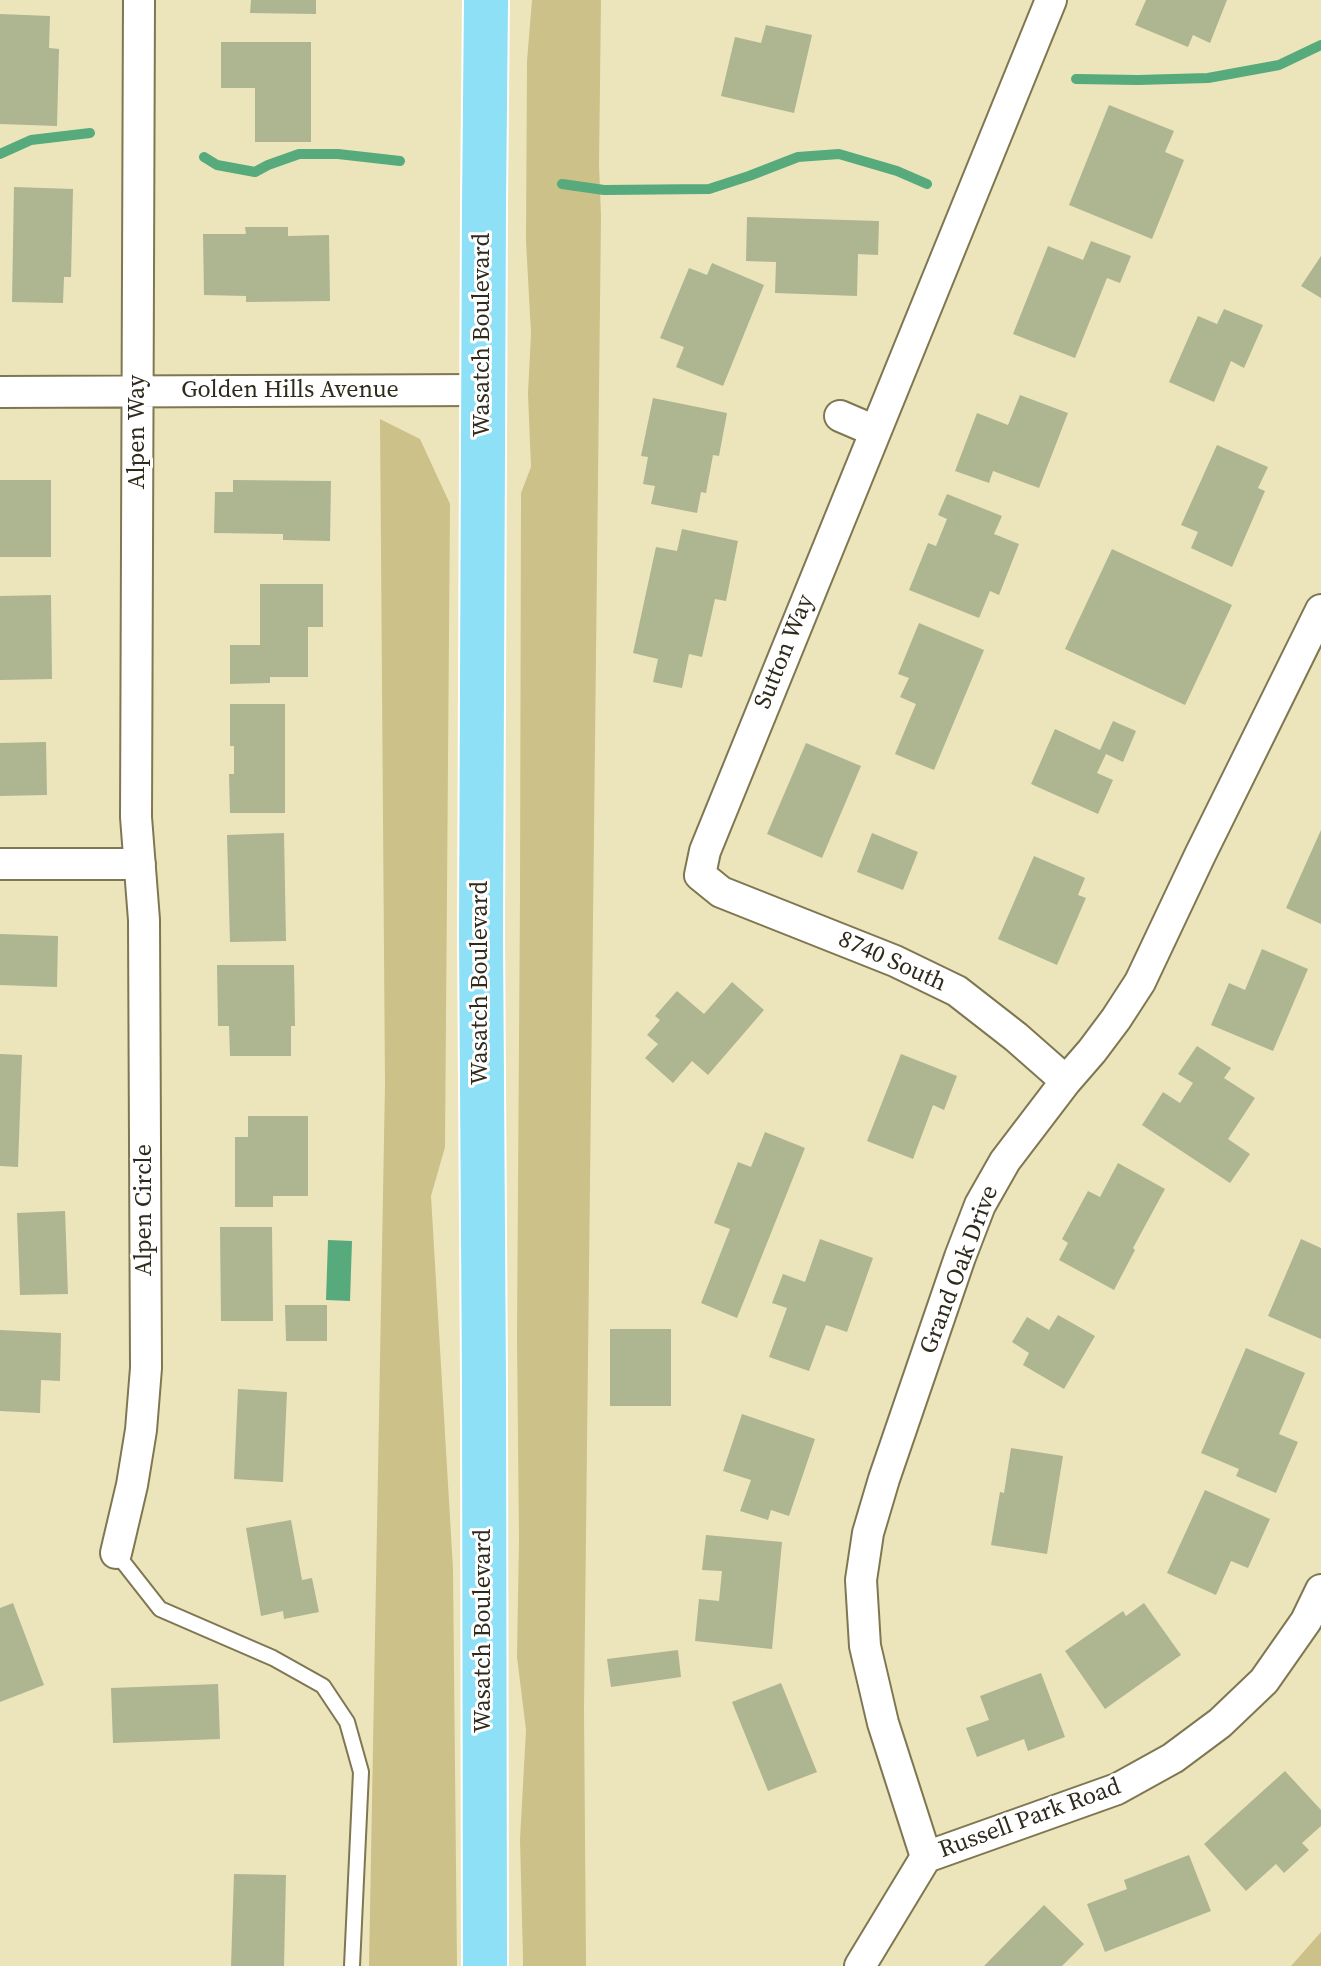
<!DOCTYPE html>
<html>
<head>
<meta charset="utf-8">
<style>
  body { margin:0 }
  canvas { display:block; background:#ece4bb }
</style>
</head>
<body>
<canvas width="1321" height="1966"></canvas>
<script>
const ctx = document.querySelector('canvas').getContext('2d');
ctx.lineJoin = 'round';
function fillPath(path, color) { ctx.fillStyle = color; ctx.fill(path, 'evenodd'); }
function stroke(path, color, width, dash) { ctx.strokeStyle = color; ctx.lineWidth = width; ctx.lineCap = dash ? 'butt' : 'round'; ctx.setLineDash(dash || []); ctx.stroke(path); }
function label(font, color, halo, rows, align = 'center') {
  ctx.font = font + ' "Source Serif 4",serif'; ctx.lineWidth = 6; ctx.setLineDash([]); ctx.textBaseline = 'middle'; ctx.strokeStyle = halo; ctx.fillStyle = color; for (const [text, x, y, turn = 0] of rows) {
    ctx.save(); ctx.translate(x, y); ctx.rotate((+turn || 0) * Math.PI / 180); ctx.textAlign = isNaN(turn) ? turn : align; if (halo) ctx.strokeText(text, 0, 0); ctx.fillText(text, 0, 0); ctx.restore();
  }
}
const green = new Path2D(`
  M532,0H601L599,165L601,216L584,1709L586,1966H523V1959L520,1839L526,1730L517,1657L519,1540L517,1337L520,894L521,493L531,467L528,394L531,333L526,241L527,61Z
  M380,419L420,439L450,504L445,1147L431,1196L453,1569L457,1966H369L385,1084Z
  M1321,1932V1966H1291Z`);
const water = new Path2D(`
  M328,1240L352,1241L350,1301L326,1300Z`);
const stream = new Path2D(`
  M1076,79L1138,80L1208,78L1279,65L1321,45
  M0,154L31,140L90,133
  M204,157L217,165L255,172L268,165L299,154H338L400,161
  M562,184L604,190L709,189L749,176L798,157L839,154L897,171L927,184`);
const building = new Path2D(`
  M251,0H316V14L250,13Z
  M1146,0H1227L1210,43L1193,35L1188,47L1135,25Z
  M0,14L50,16L49,48L59,49L57,126L0,124Z
  M766,25L812,35L794,113L721,96L735,37L761,43Z
  M221,42H311V142H255V88H221Z
  M1109,105L1174,131L1165,152L1184,160L1152,239L1069,205Z
  M14,187L73,189L71,277H64L63,303L12,302Z
  M747,217L879,221L878,255L858,254L857,296L775,293L776,262L746,261Z
  M245,227H288V236L329,235L330,301L246,302V296L204,295L203,234H246Z
  M1091,241L1131,256L1120,283L1107,278L1075,358L1013,334L1048,246L1083,260Z
  M1321,256V298L1301,286Z
  M712,263L764,285L723,386L676,367L684,347L660,338L689,268L707,275Z
  M1224,309L1263,325L1244,368L1231,361L1214,402L1169,382L1198,316L1217,324Z
  M1020,395L1068,413L1039,488L993,471L989,483L955,471L977,413L1008,425Z
  M653,398L727,413L719,456L713,455L706,493L701,492L697,513L651,504L655,486L643,484L648,457L641,456Z
  M1217,445L1268,467L1258,488L1265,491L1232,567L1191,548L1198,532L1181,525Z
  M0,480H51V557H0Z
  M233,480L331,481L330,541L283,540V534L214,533L215,492H233Z
  M947,494L1002,516L994,534L1019,544L999,595L990,591L979,618L909,590L928,543L936,546L947,519L938,515Z
  M682,529L738,541L726,601L715,599L702,657L689,654L682,688L653,682L658,659L633,653L656,547L677,551Z
  M1112,549L1232,605L1185,705L1065,649Z
  M260,584H323V627H308V677H270V683L230,684V645H260Z
  M51,595L52,679L0,680V596Z
  M919,623L984,650L934,770L895,754L916,704L900,697L909,678L898,674Z
  M230,704H285V813H230L229,774H234V746H230Z
  M1113,721L1136,731L1123,762L1106,754L1097,773L1113,780L1098,814L1031,784L1055,729L1100,750Z
  M46,742L47,795L0,796V743Z
  M806,743L861,766L822,858L767,834Z
  M1321,830V924L1286,908Z
  M284,833L286,941L230,942L227,835Z
  M872,833L918,852L903,890L857,872Z
  M1034,856L1085,878L1078,895L1086,898L1057,965L998,939Z
  M0,934L58,936L57,987L0,985Z
  M1262,949L1308,969L1273,1051L1211,1025L1229,983L1245,990Z
  M217,965H294L295,1026H291V1056H230L229,1026H218Z
  M732,982L764,1010L708,1075L692,1061L673,1083L645,1058L658,1044L647,1035L660,1020L655,1016L677,991L704,1014Z
  M1197,1046L1231,1068L1224,1078L1255,1098L1228,1139L1250,1154L1230,1183L1142,1125L1163,1092L1180,1103L1193,1083L1178,1074Z
  M0,1054L22,1055L18,1167L0,1166Z
  M901,1054L957,1076L944,1110L933,1105L913,1159L867,1141Z
  M248,1116H308V1196H273V1207H235V1137H248Z
  M765,1132L805,1148L737,1318L701,1303L730,1229L714,1223L738,1162L751,1167Z
  M1118,1163L1165,1189L1133,1248L1135,1250L1114,1290L1059,1260L1068,1243L1062,1239L1088,1191L1100,1197Z
  M65,1211L68,1294L20,1295L17,1213Z
  M220,1227H272L273,1321H221Z
  M820,1239L873,1258L847,1332L826,1325L809,1371L769,1357L787,1308L772,1303L783,1274L805,1282Z
  M1301,1239L1321,1248V1339L1268,1316Z
  M285,1305H327V1341H286Z
  M1058,1315L1095,1336L1064,1389L1023,1365L1029,1353L1012,1342L1027,1317L1049,1330Z
  M610,1329H671V1406H610Z
  M0,1330L61,1333L60,1381L41,1380L40,1413L0,1411Z
  M1246,1348L1305,1373L1279,1434L1298,1442L1276,1493L1236,1476L1239,1469L1201,1453Z
  M238,1389L287,1392L283,1482L234,1479Z
  M742,1414L815,1439L789,1516L771,1510L768,1520L740,1511L751,1480L723,1471Z
  M1011,1448L1063,1456L1047,1554L991,1545L1000,1492L1004,1493Z
  M1205,1490L1270,1519L1248,1568L1231,1561L1216,1595L1167,1573Z
  M291,1520L302,1580L312,1578L319,1612L284,1619L283,1611L261,1616L246,1528Z
  M706,1535L782,1542L772,1649L695,1641L699,1599L719,1601L722,1571L702,1570Z
  M13,1603L44,1685L0,1702V1608Z
  M1144,1603L1181,1655L1105,1709L1065,1651L1123,1611L1126,1616Z
  M678,1650L681,1677L611,1687L607,1659Z
  M1041,1673L1065,1737L1028,1751L1024,1739L977,1757L966,1728L989,1720L980,1696Z
  M781,1683L817,1772L768,1791L732,1702Z
  M218,1684L220,1739L113,1743L111,1688Z
  M1285,1771L1321,1810V1826L1302,1843L1309,1850L1284,1873L1276,1864L1246,1891L1204,1844Z
  M1189,1855L1211,1911L1105,1952L1087,1904L1127,1889L1124,1880Z
  M234,1874L286,1875L284,1966H231Z
  M1044,1905L1084,1944L1062,1966H984Z`);
const lane = new Path2D(`
  M116,1553L160,1609L273,1658L323,1686L347,1722L361,1772L352,1966`);
const street = new Path2D(`
  M1051,0L705,851L700,875L721,892L895,961L957,991L1016,1037L1066,1081
  M0,392L483,390
  M840,416L875,431
  M0,864H140
  M116,1553L132,1485L141,1430L146,1368L144,920L136,817L139,0
  M926,1857L883,1723L865,1646L861,1580L868,1533L884,1479L960,1257L980,1205L1005,1161L1066,1081L1092,1051L1116,1019L1140,982L1200,855L1321,610
  M860,1966L926,1857L1117,1789L1173,1758L1220,1723L1264,1681L1306,1621L1321,1590`);
const primary = new Path2D(`
  M485,1966L484,1383L481,932L484,205L486,0`);
const streetNames = [
  ["Wasatch Boulevard",483,335,-90],
  ["Golden Hills Avenue",290,391],
  ["Alpen Way",138,432,-90],
  ["Sutton Way",785,652,-68],
  ["8740 South",892,962,24],
  ["Wasatch Boulevard",481,983,-90],
  ["Alpen Circle",145,1210,-90],
  ["Grand Oak Drive",960,1270,-69],
  ["Wasatch Boulevard",484,1631,-90],
  ["Russell Park Road",1030,1819,-20]
];
fillPath(green, '#ccc188');
fillPath(water, '#56aa7c');
stroke(stream, '#56aa7c', 10);
fillPath(building, '#adb690');
stroke(lane, '#7f7752', 18);
stroke(street, '#7f7752', 34);
stroke(primary, '#fff', 48);
stroke(lane, '#fff', 14);
stroke(street, '#fff', 30);
stroke(primary, '#8de0f5', 44);
label('24px', '#2f2b1c', '#fff', streetNames);
</script>
</body>
</html>
